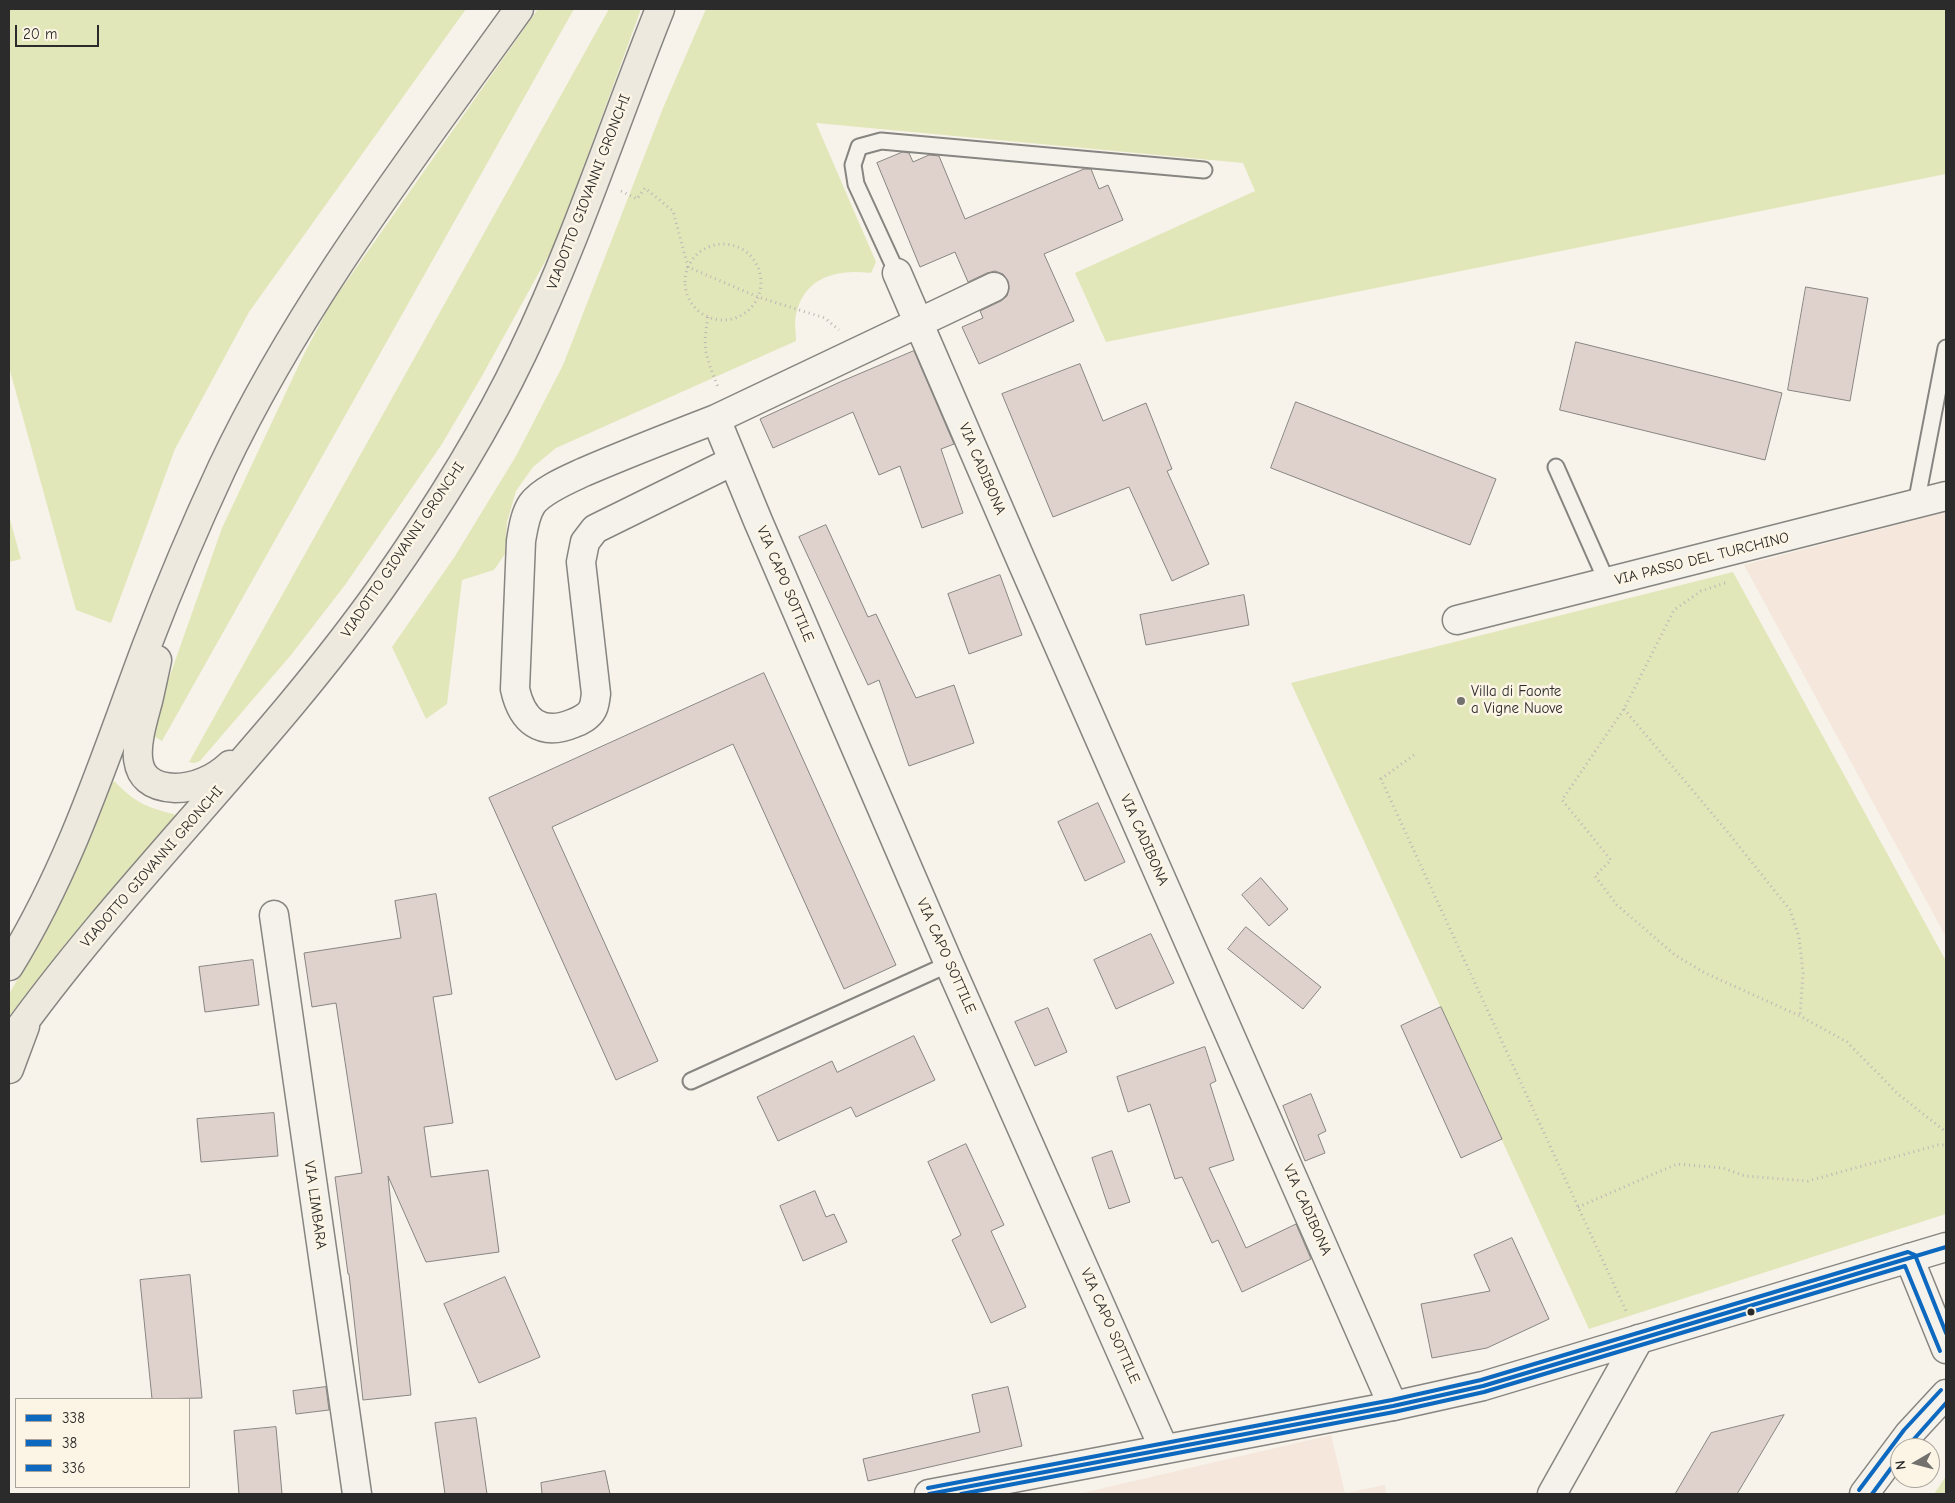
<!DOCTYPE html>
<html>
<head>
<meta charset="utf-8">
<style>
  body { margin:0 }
  #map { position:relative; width:1955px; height:1503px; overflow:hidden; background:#f7f3ea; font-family:"Comic Neue",sans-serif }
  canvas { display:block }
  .frame { position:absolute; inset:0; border:10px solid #2b2b2b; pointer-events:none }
  .legend { position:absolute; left:15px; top:1398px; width:175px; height:90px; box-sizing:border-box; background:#fcf5e5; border:1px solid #a8a49b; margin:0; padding:6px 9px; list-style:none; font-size:15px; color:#2b2b2b }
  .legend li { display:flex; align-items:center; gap:10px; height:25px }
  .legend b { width:25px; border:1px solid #a8a49b }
  .north { position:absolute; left:1890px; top:1438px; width:50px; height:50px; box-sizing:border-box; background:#fcf5e5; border:1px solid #a8a49b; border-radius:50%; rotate:262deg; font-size:14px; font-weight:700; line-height:20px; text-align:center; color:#2b2b2b }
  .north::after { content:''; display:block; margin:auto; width:18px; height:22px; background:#72716e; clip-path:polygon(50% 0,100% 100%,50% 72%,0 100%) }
  .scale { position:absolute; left:15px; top:25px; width:84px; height:22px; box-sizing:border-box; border:2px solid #2b2b2b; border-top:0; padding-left:6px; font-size:15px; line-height:18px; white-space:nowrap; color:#2b2b2b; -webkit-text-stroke:4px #fcf5e5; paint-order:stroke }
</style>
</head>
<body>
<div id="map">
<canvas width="1955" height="1503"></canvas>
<div class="frame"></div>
<ul class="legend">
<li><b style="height:6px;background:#0c69bf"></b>338</li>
<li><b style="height:6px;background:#0c69bf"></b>38</li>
<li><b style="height:6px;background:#0c69bf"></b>336</li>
</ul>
<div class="north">N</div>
<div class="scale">20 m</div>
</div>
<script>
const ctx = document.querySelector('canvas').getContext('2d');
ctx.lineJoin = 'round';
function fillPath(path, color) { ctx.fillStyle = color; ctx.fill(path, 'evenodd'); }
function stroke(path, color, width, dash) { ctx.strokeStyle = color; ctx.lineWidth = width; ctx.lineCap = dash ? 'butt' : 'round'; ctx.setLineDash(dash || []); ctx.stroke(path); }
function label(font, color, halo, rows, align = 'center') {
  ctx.font = font + ' "Comic Neue",sans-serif'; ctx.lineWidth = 5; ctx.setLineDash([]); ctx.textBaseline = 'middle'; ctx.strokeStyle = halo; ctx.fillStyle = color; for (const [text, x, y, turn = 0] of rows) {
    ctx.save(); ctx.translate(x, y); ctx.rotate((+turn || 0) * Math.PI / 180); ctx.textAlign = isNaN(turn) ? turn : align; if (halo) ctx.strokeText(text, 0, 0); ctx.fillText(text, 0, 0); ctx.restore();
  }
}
const built = new Path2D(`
  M1946,512V937L1744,565Z
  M1331,1435L1345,1493L1385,1485L1386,1494H1078Z`);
const green = new Path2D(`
  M9,9H466L249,312L175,449L111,623L76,610L9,367Z
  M538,9H574L162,741L155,737L151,729L222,528L304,354L330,305Z
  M609,9H641L557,240L482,376L442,444L345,585L291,655L200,761L194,763L189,762Z
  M706,9H1946V174L1106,342L1075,273L1255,191L1243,163L816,123L876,262L871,273C834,268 800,279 795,321C795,327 796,335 796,341L556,448L533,467L516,491L507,522L505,554L494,570L462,580L447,704L426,719L392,647L455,556L516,456L563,365L663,108Z
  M9,516L21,559L9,562Z
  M1733,572L1946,961V1214L1589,1329L1291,683Z
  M114,781C137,804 146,807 177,815L67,942L9,1016V994L34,951L64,892L110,786Z
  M1946,1476V1494H1934Z`);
const building = new Path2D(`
  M903,152L909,153L913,162L929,155L939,156L965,219L1084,169H1091L1099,189L1108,185L1123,220L1044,254L1074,321L979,364L962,327L983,318L980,311L1001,301L1007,296L1009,289L1008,281L1003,274L995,271L987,273L968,282L955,252L920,267L877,163Z
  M1806,287L1868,298L1850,401L1788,390Z
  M1576,342L1782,393L1765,460L1560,410Z
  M914,351L954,444L941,449L963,513L922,528L900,466L879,475L853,412L773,448L760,419L840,382Z
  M1080,364L1103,421L1146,403L1172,469L1167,471L1209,564L1172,581L1129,487L1053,517L1002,394Z
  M1296,402L1496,479L1470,545L1271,468Z
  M826,525L868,617L876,614L916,698L954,685L974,743L909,766L879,680L868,685L799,537Z
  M1000,575L1022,635L969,654L948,594Z
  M1244,595L1249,625L1146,645L1140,615Z
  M764,673L896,965L844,989L733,744L552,827L658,1061L616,1080L489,798Z
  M1098,803L1125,862L1085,881L1058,822Z
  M1261,878L1288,909L1269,926L1242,895Z
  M436,894L452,994L433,997L453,1123L424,1127L431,1177L488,1170L499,1252L426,1262L388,1176L411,1395L363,1400L349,1274H348L335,1177L362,1173L336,1003L312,1007L304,953L401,938L395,901Z
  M1246,927L1321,987L1303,1009L1228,949Z
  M1151,934L1174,983L1116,1009L1094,960Z
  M253,960L259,1005L205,1012L199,967Z
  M1441,1007L1502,1139L1461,1158L1401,1026Z
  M1048,1008L1067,1052L1035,1066L1015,1022Z
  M914,1036L935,1080L856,1117L851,1107L778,1141L757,1097L832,1061L837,1072Z
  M1205,1047L1216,1081L1210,1084L1234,1160L1209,1168L1246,1248L1296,1224L1311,1259L1242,1292L1218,1240L1212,1243L1182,1177L1175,1179L1150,1104L1128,1112L1117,1077Z
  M1311,1094L1326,1131L1318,1135L1325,1153L1305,1161L1283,1106Z
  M274,1113L278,1156L201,1162L197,1119Z
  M966,1144L1004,1225L991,1231L1026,1307L991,1323L952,1240L961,1235L928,1162Z
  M1112,1151L1130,1202L1109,1209L1092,1158Z
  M815,1191L826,1217L834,1214L847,1242L803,1261L780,1206Z
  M1512,1238L1549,1319L1487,1348L1432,1358L1421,1304L1490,1291L1474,1255Z
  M190,1275L202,1398L152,1399L140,1280Z
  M505,1277L540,1357L479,1383L444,1304Z
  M326,1387L329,1410L296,1414L293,1391Z
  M1008,1387L1022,1446L868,1481L863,1459L980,1432L972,1395Z
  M1784,1415L1737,1494H1675L1711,1433Z
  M476,1418L487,1494H445L435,1423Z
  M276,1427L282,1494H239L234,1431Z
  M605,1471L610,1494H542L541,1483Z`);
const path = new Path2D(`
  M621,191L637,199L645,188L673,211L688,267L758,297L825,318L839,330
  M685 282a38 38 0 1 1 76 0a38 38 0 1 1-76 0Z
  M708,317C702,351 706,356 718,387
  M1725,583L1701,591L1674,610L1624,709L1562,800L1611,860L1595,876L1617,905L1675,955L1705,973L1800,1016L1847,1042L1898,1094L1946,1132
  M1624,709L1726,830L1790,910L1799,937L1803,973L1800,1016
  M1414,755L1381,779L1627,1313
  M1578,1207L1677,1164L1723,1168L1745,1176L1808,1181L1938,1145H1946`);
const service = new Path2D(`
  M897,273L856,184L853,165L859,147L881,141L1204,170
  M1556,467L1607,582
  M1916,504L1946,348
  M691,1081L949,964`);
const minor = new Path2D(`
  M897,273L1021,560L1393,1406
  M716,419L994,287
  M733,461L595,529L585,542L581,562L596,694C595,699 595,706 592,710C589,716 580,721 574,723C541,737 522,721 515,689L521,541C523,529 525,514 532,504C542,490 569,479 584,472C628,453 672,436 716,419L758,521L949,964L1164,1449
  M1457,620L1946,496
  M274,915L357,1494
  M1909,1258L1946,1349
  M1552,1494L1639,1339
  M1864,1494L1909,1434L1946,1394`);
const tertiary = new Path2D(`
  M929,1494L1393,1406L1483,1386L1946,1247`);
const primary = new Path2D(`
  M157,660C154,674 151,688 148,701C139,735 121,786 175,788C195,788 215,779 230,765
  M9,966C71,866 106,754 147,645C170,585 195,526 222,468C300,303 413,157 519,9
  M9,1043C123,883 268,748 382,587C434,513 483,436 522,354C576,242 614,124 660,9
  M9,1069L25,1026`);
const bus1 = new Path2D(`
  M929,1494L1393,1406L1483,1386L1946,1247`);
const bus2 = new Path2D(`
  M1906,1448L1946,1403
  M961,1494L1394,1412L1484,1392L1905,1266L1940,1351
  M1872,1494L1900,1456`);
const bus3 = new Path2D(`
  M928,1488L1392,1400L1481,1380L1908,1252L1915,1255L1946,1333
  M1859,1490L1904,1430L1941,1390`);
const markers = [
  [1461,701,5,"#72716e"],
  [1751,1312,4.5,"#2b2b2b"]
];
const streetNames = [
  ["VIADOTTO GIOVANNI GRONCHI",589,192,-69],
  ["VIA CADIBONA",982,469,67],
  ["VIADOTTO GIOVANNI GRONCHI",403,550,-56],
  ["VIA PASSO DEL TURCHINO",1702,559,-14],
  ["VIA CAPO SOTTILE",785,584,67],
  ["VIA CADIBONA",1144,840,66],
  ["VIADOTTO GIOVANNI GRONCHI",152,867,-49],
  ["VIA CAPO SOTTILE",946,956,66],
  ["VIA LIMBARA",315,1205,82],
  ["VIA CADIBONA",1307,1210,66],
  ["VIA CAPO SOTTILE",1110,1326,66]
];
const poiNames = [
  ["Villa di Faonte",1471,692],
  ["a Vigne Nuove",1471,709]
];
fillPath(built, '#f5e7dc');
fillPath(green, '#e2e7ba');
fillPath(building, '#dfd2cd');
stroke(building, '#878581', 1);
stroke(service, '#878581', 19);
stroke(minor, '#878581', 31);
stroke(tertiary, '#878581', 31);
stroke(primary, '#878581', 31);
stroke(path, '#bbb8b4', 3, [1, 4]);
stroke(service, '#f5f2ec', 15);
stroke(minor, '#f5f2ec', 28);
stroke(tertiary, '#f5f2ec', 28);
stroke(primary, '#eee9df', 28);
stroke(bus1, '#0c69bf', 4);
stroke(bus2, '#0c69bf', 4);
stroke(bus3, '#0c69bf', 4);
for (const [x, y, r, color] of markers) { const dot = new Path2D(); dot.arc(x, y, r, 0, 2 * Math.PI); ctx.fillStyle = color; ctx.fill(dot); stroke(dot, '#fcf5e5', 2); }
label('15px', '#2b2b2b', '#fcf5e5', streetNames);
label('15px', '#2b2b2b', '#fcf5e5', poiNames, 'left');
</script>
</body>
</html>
